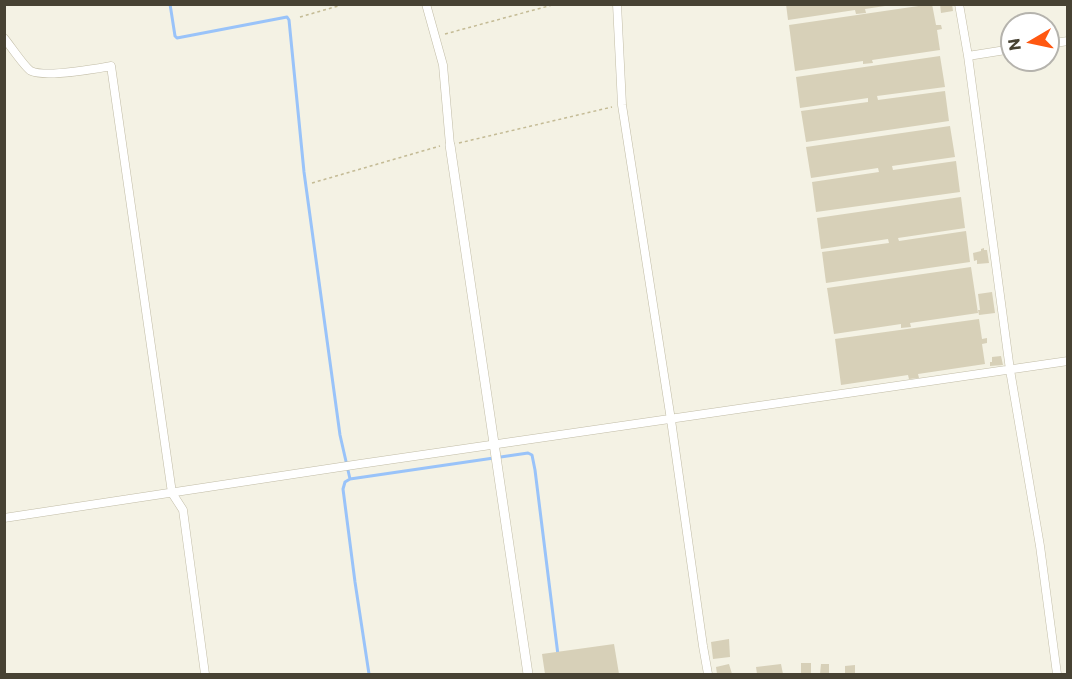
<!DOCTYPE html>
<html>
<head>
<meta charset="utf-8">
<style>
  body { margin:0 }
  #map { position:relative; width:1072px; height:679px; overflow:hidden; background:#f4f2e4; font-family:Commissioner,sans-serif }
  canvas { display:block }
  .frame { position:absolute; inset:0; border:6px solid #474233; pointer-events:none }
  .north { position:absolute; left:1000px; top:12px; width:60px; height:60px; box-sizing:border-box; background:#fff; border:2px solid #b5b3ad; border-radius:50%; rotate:261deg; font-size:16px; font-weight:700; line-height:24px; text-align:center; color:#474233 }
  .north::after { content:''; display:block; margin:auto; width:21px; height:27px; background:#ff5811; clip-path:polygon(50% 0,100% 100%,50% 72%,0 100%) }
</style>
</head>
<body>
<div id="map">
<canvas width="1072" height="679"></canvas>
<div class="frame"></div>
<div class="north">N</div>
</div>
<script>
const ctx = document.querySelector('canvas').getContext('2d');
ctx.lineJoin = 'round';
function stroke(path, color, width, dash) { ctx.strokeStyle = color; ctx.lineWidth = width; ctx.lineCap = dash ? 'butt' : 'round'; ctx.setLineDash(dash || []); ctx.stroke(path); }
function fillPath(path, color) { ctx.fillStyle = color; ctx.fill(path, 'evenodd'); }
const stream = new Path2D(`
  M170,4L175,36L177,38L287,17L289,20L304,172L340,435L350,479
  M369,674L355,582L343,489L345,482L350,479L528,453L532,455L535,470L558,655`);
const building = new Path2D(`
  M786,4H885V6L865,9L866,13L856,14L855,10L788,20Z
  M932,4L936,25H941L942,29L937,30L940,50L872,60L873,63L863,64V61L795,71L789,25Z
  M940,4H952L953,11L941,13Z
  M940,56L945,87L877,96L878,100L945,91L949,121L806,142L801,111L868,102V98L800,108L796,77Z
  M950,126L955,157L892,166L893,170L956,161L960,192L816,212L812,182L879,172L878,168L811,178L806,147Z
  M961,197L965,228L898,238L899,241L966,231L970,262L826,283L822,252L889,243L888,239L821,249L817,218Z
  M984,248V250H987L989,263L977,264V260L974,261L973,253L981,251V249Z
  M971,267L978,313L910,323L911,327L901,328V324L834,334L827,288Z
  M992,292L995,313L979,315L978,310H980L978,294Z
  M979,319L982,339L987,338V343L982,344L985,364L918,374L919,378L909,379L908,375L841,385L835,339Z
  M1001,356L1003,365L990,366V362H992V357Z
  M729,639L730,657L713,659L711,642Z
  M614,644L619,674H545L542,654Z
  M801,663H811V674H801Z
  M729,664L732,674H717L716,667Z
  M781,664L783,674H757L756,667Z
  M821,664H829V674H820Z
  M855,665V674H845V666Z`);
const path = new Path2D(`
  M300,17L345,4
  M445,34L556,4
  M459,143L612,107
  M312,183L440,146`);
const minor = new Path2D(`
  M426,4L443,65L450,145
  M617,4L622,105L671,420L703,646L708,674
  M959,4L968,56L1010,370L1040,546L1057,674
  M4,38C10,45 25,68 31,71C46,78 94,69 111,66L172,493L183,510L205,674
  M1048,44L1068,41
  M968,56L1012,49
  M4,518L360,464L1068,361`);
const tertiary = new Path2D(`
  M450,145L528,674`);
stroke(stream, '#99c3f9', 3);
fillPath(building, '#d7d0b8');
stroke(minor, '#c1bca6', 9);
stroke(tertiary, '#c1bca6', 10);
stroke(path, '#c4bb95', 1.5, [3, 3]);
stroke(minor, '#fff', 8);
stroke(tertiary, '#fff', 9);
</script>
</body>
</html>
